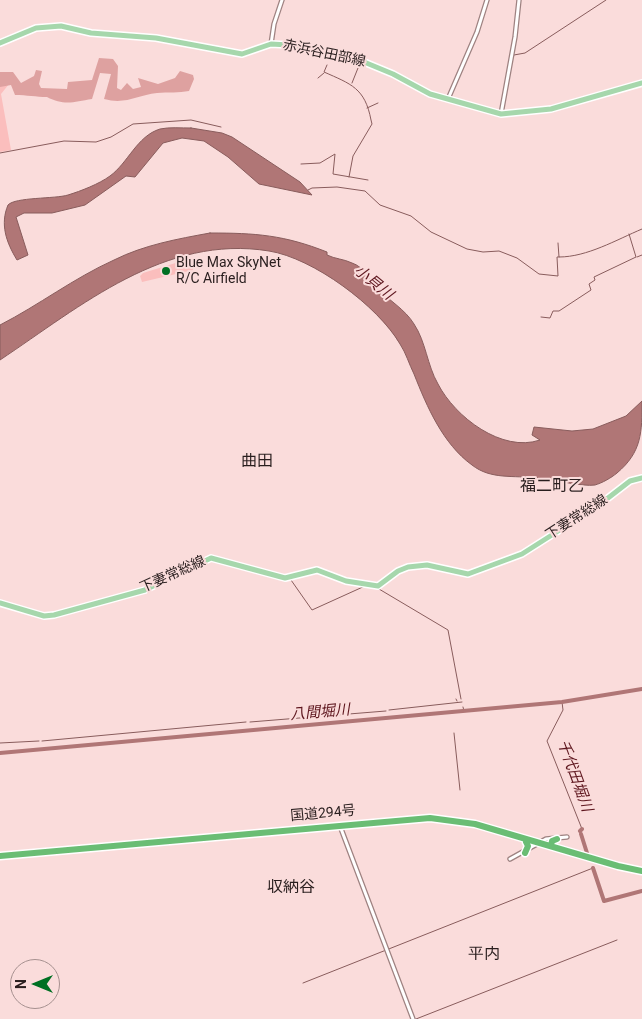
<!DOCTYPE html>
<html>
<head>
<meta charset="utf-8">
<style>
  body { margin:0 }
  #map { position:relative; width:642px; height:1019px; overflow:hidden; background:#fadcdb; font-family:Roboto,sans-serif }
  canvas { display:block }
  .north { position:absolute; left:10px; top:959px; width:50px; height:50px; box-sizing:border-box; background:#fadcdb; border:1px solid #a6908f; border-radius:50%; rotate:270deg; font-size:14px; font-weight:700; line-height:20px; text-align:center; color:#291e1e }
  .north::after { content:''; display:block; margin:auto; width:18px; height:22px; background:#007023; clip-path:polygon(50% 0,100% 100%,50% 72%,0 100%) }
</style>
</head>
<body>
<div id="map">
<canvas width="642" height="1019"></canvas>
<div class="north">N</div>
</div>
<script>
const ctx = document.querySelector('canvas').getContext('2d');
ctx.lineJoin = 'round';
function fillPath(path, color) { ctx.fillStyle = color; ctx.fill(path, 'evenodd'); }
function stroke(path, color, width, dash) { ctx.strokeStyle = color; ctx.lineWidth = width; ctx.lineCap = dash ? 'butt' : 'round'; ctx.setLineDash(dash || []); ctx.stroke(path); }
function label(font, color, halo, rows, align = 'center') {
  ctx.font = font + ' Roboto,"Noto Sans JP",sans-serif'; ctx.lineWidth = 4; ctx.setLineDash([]); ctx.textBaseline = 'middle'; ctx.strokeStyle = halo; ctx.fillStyle = color; for (const [text, x, y, turn = 0] of rows) {
    ctx.save(); ctx.translate(x, y); ctx.rotate((+turn || 0) * Math.PI / 180); ctx.textAlign = isNaN(turn) ? turn : align; if (halo) ctx.strokeText(text, 0, 0); ctx.fillText(text, 0, 0); ctx.restore();
  }
}
const green = new Path2D(`
  M0,81L9,84L1,94L11,150L0,152Z
  M182,261L192,266L193,270L142,282L140,276L143,273Z`);
const forest = new Path2D(`
  M99,58L113,59L118,66L117,88L121,90L127,83L133,89L141,87L138,78L158,84L175,78L180,71L193,75L194,79L189,91C179,93 168,92 157,93C137,95 126,105 104,99L111,74L100,73L92,99C74,102 64,106 47,97C36,97 27,95 15,95L11,85L0,87V72H13L21,83L34,76L36,70L42,71L39,84L41,88L67,89L68,82L92,80Z`);
const water = new Path2D(`
  M191,128L222,133L232,137L300,182L312,195L259,184L228,157L204,141L182,138L163,143L135,177L126,176L85,205L52,213H24L16,217L28,255L17,260C6,242 0,224 8,205C15,197 55,199 68,195C81,191 99,184 110,176C128,163 137,136 160,129C169,127 181,128 191,128Z
  M210,233C256,233 284,235 327,252V255C335,259 344,259 352,263C364,267 368,278 376,287C388,300 405,309 414,324C426,342 427,365 438,384C455,417 502,453 540,440L532,435L534,427L572,431L593,429L626,416L642,401C642,432 642,452 617,473C611,478 602,483 595,485C583,487 551,479 536,478C514,475 491,480 472,465C443,444 427,407 414,374C409,364 406,353 400,344C378,306 313,258 269,251C165,234 81,306 0,360V325C39,305 74,278 114,260C144,245 177,239 210,233Z`);
const stream = new Path2D(`
  M514,55L525,53L606,0
  M327,65L324,72C351,84 365,88 371,120L372,124L353,156L349,177
  M318,78L324,73
  M352,83L358,68
  M367,108L378,103
  M0,153L64,141L96,142L111,137L133,124L191,120L221,127
  M301,164L320,163L335,154L333,174L368,180
  M308,190L312,188L337,187L365,191L380,205L411,216L431,232L467,249L483,252L499,251L517,258L539,274L558,276L557,257H559
  M558,243L559,257C587,257 616,240 642,229
  M637,257L642,255
  M541,317L550,318L553,311H559L591,290L589,284L595,280L594,277L636,257L629,234
  M291,580L312,610L365,586
  M379,589L448,630L461,699
  M456,699L457,701
  M562,702L563,710L547,741L582,829
  M463,707L464,711
  M389,710L462,702
  M250,722L386,711
  M454,733L460,790
  M42,741L246,722
  M0,743L39,741
  M303,983L593,868
  M416,1019L617,940`);
const river = new Path2D(`
  M0,753L562,702L642,689
  M580,831L582,829
  M581,834L587,853
  M593,868L604,901L642,891`);
const minor = new Path2D(`
  M271,44L274,24L282,0
  M448,99L477,32L487,0
  M501,114L515,37L519,0
  M340,826L413,1019
  M510,859L546,839L567,837`);
const major = new Path2D(`
  M0,43L36,28L61,26L91,33L156,38L242,54L271,44L289,45L364,62L393,74L430,94L501,114L551,109L642,83
  M0,603L44,616L54,615L145,590L211,558L285,578L317,570L346,581L378,586L398,571L408,567L427,565L468,574L522,554L599,505L630,481L642,478`);
const highway = new Path2D(`
  M551,846L552,841L557,839
  M525,853L528,846L526,842
  M0,856L430,818L475,824L618,866L642,871`);
const markers = [
  [166,271,5,"#007023"]
];
const streetNames = [
  ["赤浜谷田部線",324,54,12],
  ["下妻常総線",577,518,-33],
  ["下妻常総線",173,575,-24],
  ["国道294号",323,814,-5]
];
const poiNames = [
  ["Blue Max SkyNet",176,263],
  ["R/C Airfield",176,279]
];
const waterNames = [
  ["小貝川",373,283,39],
  ["八間堀川",320,713,-5],
  ["千代田堀川",574,776,70]
];
const quarterNames = [
  ["曲田",257,462],
  ["福二町乙",552,487],
  ["収納谷",291,888],
  ["平内",484,955]
];
fillPath(green, '#fbbebd');
fillPath(forest, '#dea1a0');
fillPath(water, '#b07676');
stroke(water, '#885c5c', 1);
stroke(stream, '#885c5c', 1);
stroke(river, '#b07676', 4);
stroke(minor, '#9e8281', 5.5);
stroke(major, '#fff', 8);
stroke(highway, '#fff', 9);
stroke(minor, '#fff', 3);
stroke(major, '#a6d7ac', 5);
stroke(highway, '#6abd74', 6);
for (const [x, y, r, color] of markers) { const dot = new Path2D(); dot.arc(x, y, r, 0, 2 * Math.PI); ctx.fillStyle = color; ctx.fill(dot); stroke(dot, '#fadcdb', 2); }
label('14px', '#291e1e', '#fadcdb', streetNames);
label('14px', '#291e1e', '#fadcdb', poiNames, 'left');
label('italic 15px', '#5e161e', '#fadcdb', waterNames);
label('16px', '#291e1e', '#fadcdb', quarterNames);
</script>
</body>
</html>
